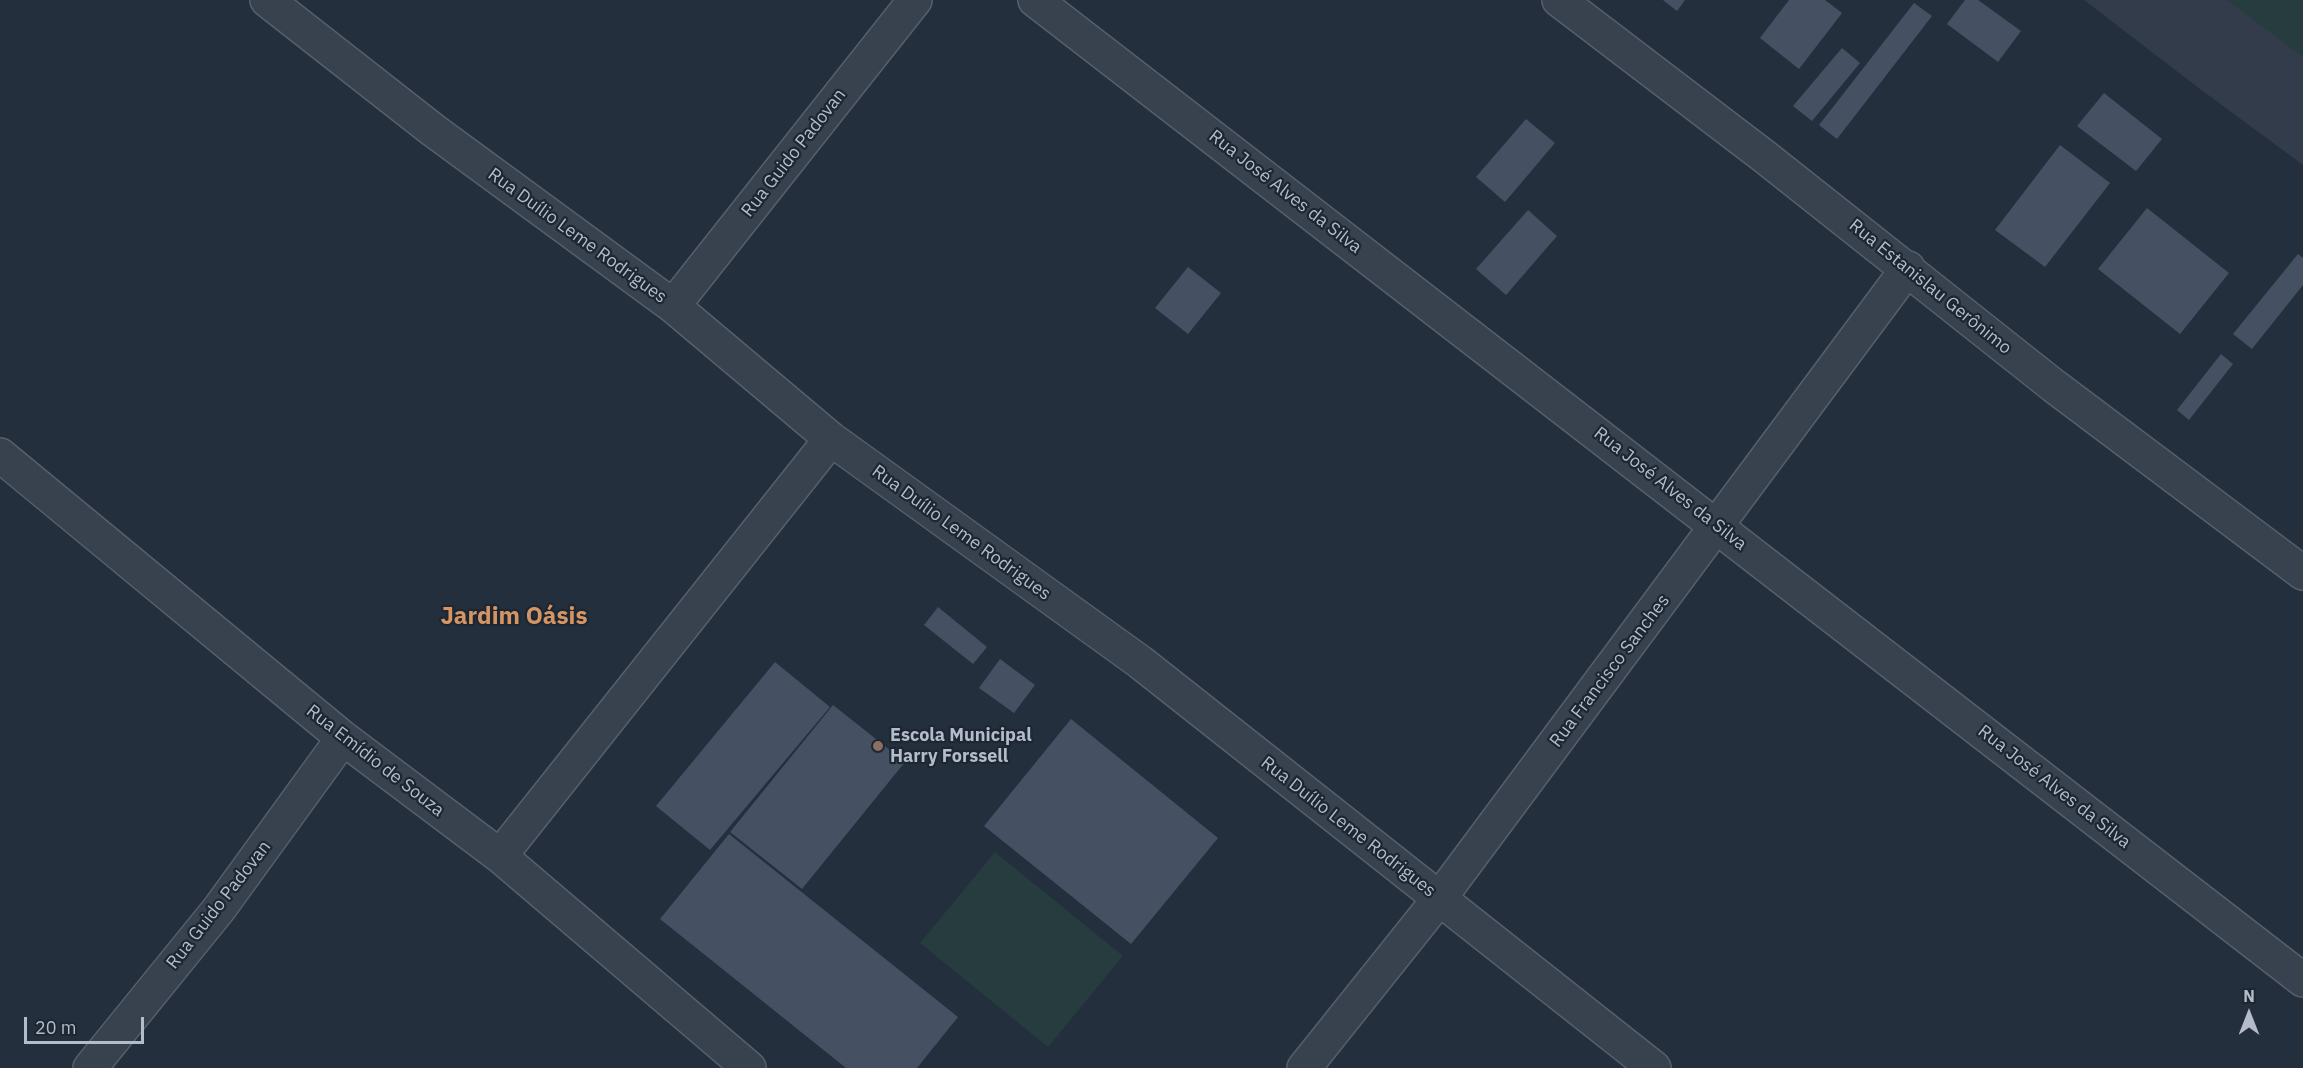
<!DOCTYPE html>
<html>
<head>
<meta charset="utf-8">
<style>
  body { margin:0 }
  #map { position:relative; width:2303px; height:1068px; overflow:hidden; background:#242f3e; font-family:"IBM Plex Sans",sans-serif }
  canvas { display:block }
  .north { position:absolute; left:2219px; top:984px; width:60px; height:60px; -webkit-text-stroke:4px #1d2633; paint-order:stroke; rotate:0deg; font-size:16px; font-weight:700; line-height:24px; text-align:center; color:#b4bcc9 }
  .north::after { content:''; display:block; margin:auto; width:21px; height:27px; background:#b4bcc9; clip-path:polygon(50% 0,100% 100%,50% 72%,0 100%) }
  .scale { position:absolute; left:24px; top:1017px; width:120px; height:27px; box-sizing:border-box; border:3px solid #b4bcc9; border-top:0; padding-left:8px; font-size:18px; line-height:21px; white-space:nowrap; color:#b4bcc9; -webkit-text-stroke:4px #1d2633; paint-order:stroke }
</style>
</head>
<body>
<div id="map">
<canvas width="2303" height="1068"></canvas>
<div class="north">N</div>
<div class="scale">20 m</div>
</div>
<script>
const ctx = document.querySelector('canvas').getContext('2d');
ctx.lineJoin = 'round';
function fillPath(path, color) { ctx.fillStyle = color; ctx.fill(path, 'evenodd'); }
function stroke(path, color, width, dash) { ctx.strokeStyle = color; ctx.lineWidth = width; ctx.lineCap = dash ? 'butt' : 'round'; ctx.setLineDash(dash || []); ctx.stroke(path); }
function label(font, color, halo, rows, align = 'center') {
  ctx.font = font + ' "IBM Plex Sans",sans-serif'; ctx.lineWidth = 4.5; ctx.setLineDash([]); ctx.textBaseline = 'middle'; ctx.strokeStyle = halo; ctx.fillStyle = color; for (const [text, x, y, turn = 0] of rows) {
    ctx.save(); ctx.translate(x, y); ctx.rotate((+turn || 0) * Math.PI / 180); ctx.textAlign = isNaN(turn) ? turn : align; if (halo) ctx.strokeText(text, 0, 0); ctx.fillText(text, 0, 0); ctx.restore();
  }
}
const airport = new Path2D(`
  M2084,0H2303V165L2196,86Z`);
const green = new Path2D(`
  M2227,0H2303V57Z
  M995,852L1123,956L1048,1047L920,943Z`);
const building = new Path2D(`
  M1663,0H1685L1677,11Z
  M1789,0H1825L1842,13L1799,69L1760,38Z
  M1965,0H1978L2021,31L1998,62L1947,24Z
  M1914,3L1932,16L1837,139L1819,125Z
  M1842,48L1860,63L1812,121L1793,106Z
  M2104,93L2162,139L2136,171L2077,126Z
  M1526,119L1555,143L1505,202L1476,177Z
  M2060,145L2110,183L2045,267L1995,230Z
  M2147,208L2229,273L2180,334L2098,269Z
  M1528,210L1557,236L1506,295L1476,269Z
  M2298,254L2303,258V285L2252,349L2233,334Z
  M1188,267L1221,293L1188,334L1155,308Z
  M2221,354L2233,364L2189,420L2177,410Z
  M938,607L987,647L973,664L924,625Z
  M1000,659L1035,685L1014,713L979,688Z
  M775,662L830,707L710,850L656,806Z
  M833,705L905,762L802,889L730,832Z
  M1071,719L1218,838L1131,944L984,826Z
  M729,834L958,1017L917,1068H846L660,919Z`);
const minor = new Path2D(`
  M267,0L433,130L673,306L831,439L1140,662L1654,1068
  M1035,0L2303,980
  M1559,0L1765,157L2054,386L2303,573
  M673,306L915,0
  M0,455L343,738L500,856L749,1068
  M500,856L831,439
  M90,1068L219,909L343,738
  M1304,1068L1439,899L1908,268`);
const markers = [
  [878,746,6,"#8d6e63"]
];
const streetNames = [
  ["Rua Guido Padovan",794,153,-52],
  ["Rua José Alves da Silva",1285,192,38],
  ["Rua Duílio Leme Rodrigues",577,236,36],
  ["Rua Estanislau Gerônimo",1930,287,39],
  ["Rua José Alves da Silva",1670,489,38],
  ["Rua Duílio Leme Rodrigues",961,533,36],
  ["Rua Francisco Sanches",1610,671,-53],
  ["Rua Emídio de Souza",375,761,38],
  ["Rua José Alves da Silva",2054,787,38],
  ["Rua Duílio Leme Rodrigues",1348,827,38],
  ["Rua Guido Padovan",219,905,-52]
];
const poiNames = [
  ["Escola Municipal",890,736],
  ["Harry Forssell",890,757]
];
const districtNames = [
  ["Jardim Oásis",514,617]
];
fillPath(airport, '#323c4b');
fillPath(green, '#263c3f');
fillPath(building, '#455162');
stroke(minor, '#565f6c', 36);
stroke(minor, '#38414e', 33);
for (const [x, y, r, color] of markers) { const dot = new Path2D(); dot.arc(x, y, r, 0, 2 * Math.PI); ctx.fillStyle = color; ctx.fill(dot); stroke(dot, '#1d2633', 2); }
label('18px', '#b4bcc9', '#1d2633', streetNames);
label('bold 18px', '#b4bcc9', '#1d2633', poiNames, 'left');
label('bold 24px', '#d59563', '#1d2633', districtNames);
</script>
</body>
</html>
